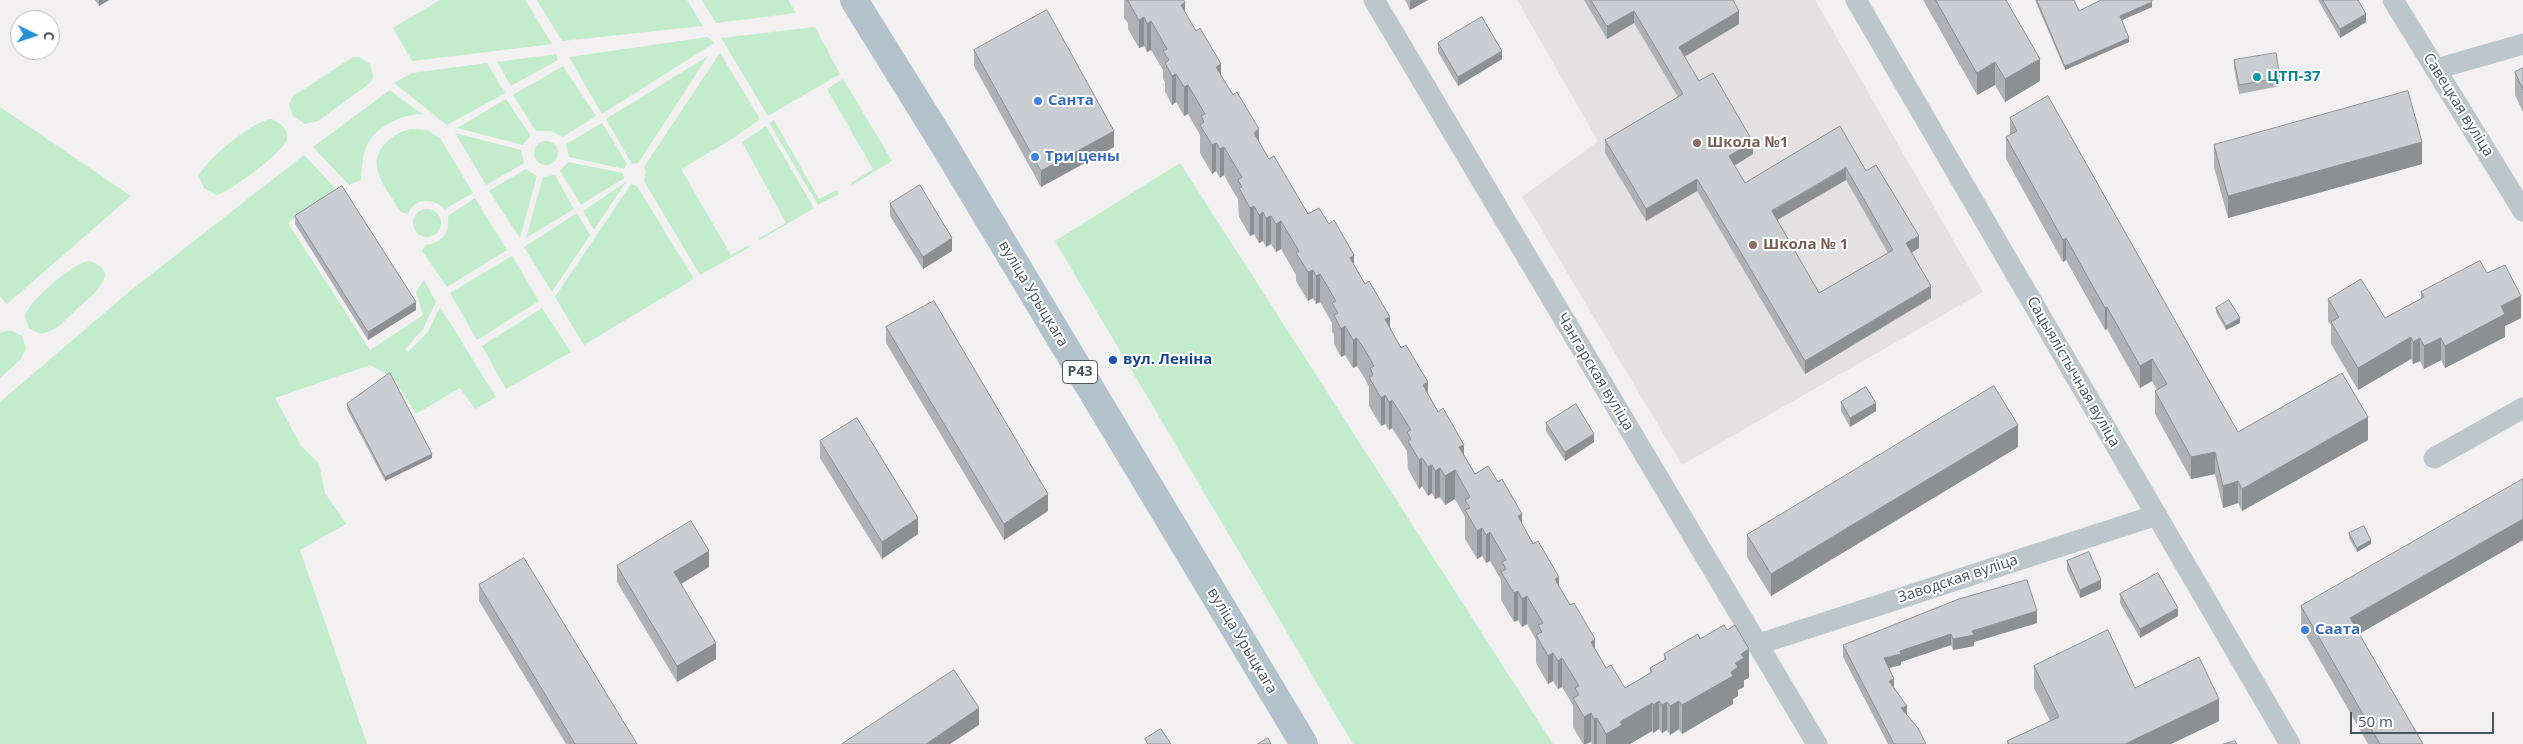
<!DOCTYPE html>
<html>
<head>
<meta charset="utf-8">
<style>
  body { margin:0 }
  #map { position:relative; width:2523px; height:744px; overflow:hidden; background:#f2f0f0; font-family:"Open Sans",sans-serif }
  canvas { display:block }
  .north { position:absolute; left:10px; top:10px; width:50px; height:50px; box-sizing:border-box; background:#fff; border:1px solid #b6bbbe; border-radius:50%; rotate:94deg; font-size:14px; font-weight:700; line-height:20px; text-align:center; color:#49565c }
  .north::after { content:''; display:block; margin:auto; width:18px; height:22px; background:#278fd5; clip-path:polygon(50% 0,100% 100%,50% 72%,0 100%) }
  .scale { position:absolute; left:2350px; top:712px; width:144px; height:22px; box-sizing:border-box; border:2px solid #49565c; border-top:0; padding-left:6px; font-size:15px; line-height:18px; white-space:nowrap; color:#49565c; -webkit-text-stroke:4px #fff; paint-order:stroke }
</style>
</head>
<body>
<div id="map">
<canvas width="2523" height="744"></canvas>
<div class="north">С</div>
<div class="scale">50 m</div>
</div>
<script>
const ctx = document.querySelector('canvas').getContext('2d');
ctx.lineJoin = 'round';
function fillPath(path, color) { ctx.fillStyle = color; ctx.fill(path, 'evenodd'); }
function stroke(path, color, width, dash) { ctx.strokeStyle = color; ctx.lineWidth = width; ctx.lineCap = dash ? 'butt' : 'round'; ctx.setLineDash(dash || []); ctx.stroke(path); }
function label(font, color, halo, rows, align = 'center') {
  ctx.font = font + ' "Open Sans",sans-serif'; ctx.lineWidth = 4; ctx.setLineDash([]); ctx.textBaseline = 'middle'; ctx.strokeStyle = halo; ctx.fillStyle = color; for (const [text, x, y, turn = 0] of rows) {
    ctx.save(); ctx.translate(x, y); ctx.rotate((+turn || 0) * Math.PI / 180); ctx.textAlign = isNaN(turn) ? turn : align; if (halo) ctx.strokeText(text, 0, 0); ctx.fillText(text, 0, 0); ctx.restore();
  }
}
const education = new Path2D(`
  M1517,0H1815L1983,292L1682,465L1522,197L1598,141Z`);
const green = new Path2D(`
  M440,0H525L552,44L412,61L393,28Z
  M537,0H687L703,26L562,41Z
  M702,0H788L796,13L716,23Z
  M815,27L840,74L768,116L721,38Z
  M708,37L714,43L602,114L569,57Z
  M720,53L760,119L735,137L681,169L731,255L749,245L750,247L700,275L644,181L646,171L644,167Z
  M556,54L558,60L511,86L497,62Z
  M708,56L638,163L632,164L606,119Z
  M353,57H359L370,64L373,77L370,83L318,121L305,124L293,116L289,104L292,97Z
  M487,63L505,93L447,125L394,83L412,73Z
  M563,66L596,116L563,137L551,131H536L513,95Z
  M843,79L892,161L852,185L851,183L873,169L827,89Z
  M390,90L422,114C410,114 399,118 388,124C364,138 363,153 361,180L349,185L313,147Z
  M506,99L530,135L523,145L457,128Z
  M0,107L131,196L7,304L0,296Z
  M271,119C279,122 289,129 287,139C284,152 229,193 216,195L204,188L199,176C206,159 253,121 271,119Z
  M774,120L819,199L837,190L839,194L818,205L769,123Z
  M602,123L627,164L624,169L569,157L566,144Z
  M766,126L814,208L760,240L759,238L786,223L742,142Z
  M410,129L427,130L440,138L473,193L445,209C434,198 414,197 408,214L401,212C393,199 379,182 377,167C374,148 394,133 410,129Z
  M455,133L521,150L524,163L486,185Z
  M534 153a12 12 0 1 1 24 0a12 12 0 1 1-24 0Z
  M304,155L336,189L288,223L370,350L423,315L416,292L424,280L436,302L423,329L405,349L408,352L428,332L440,307L496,397L475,409L460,388L416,414L394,378L370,365L275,398L301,446L319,463L325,493L346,524L300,550L367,744H0V402L130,291Z
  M568,162L623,173L624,178L581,205L560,171Z
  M1180,163L1553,744H1353L1055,241Z
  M526,169L537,176L520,238L489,191Z
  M555,175L574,209L526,238L543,177Z
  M626,182L594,230L583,211Z
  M631,184L637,186L694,279L584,345L555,297Z
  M475,198L507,250L447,287L422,251L425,245C443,243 450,233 448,216Z
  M413 223a14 14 0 1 1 28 0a14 14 0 1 1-28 0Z
  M577,213L590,235L552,292L524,247Z
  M512,256L539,301L477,340L450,293Z
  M89,261C124,271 92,296 78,308C67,318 56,332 40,334L29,328L25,316C29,301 73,263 89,261Z
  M542,308L571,352L506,389L482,346Z
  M10,330L22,336L26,349L20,360L0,378V333Z`);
const street = new Path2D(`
  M1374,0L1817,744
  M1856,0L2290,744
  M2393,0L2523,211
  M2436,69L2523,44
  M2434,458L2523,408
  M1759,644L2157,515`);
const primary = new Path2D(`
  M854,0L944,145L1304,744`);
const wall = new Path2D(`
  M95,0H109L99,6Z
  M1124,0H1184L1185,13L1269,159L1308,214L1354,265L1428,394L1475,474L1522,524L1606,668L1625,688L1650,673V668L1664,660V654L1700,639L1749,678L1744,680V687L1738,690V696L1733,699V704L1682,734L1679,729L1670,735L1667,730L1662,733L1659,729L1653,733L1652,731L1630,744H1592L1591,742L1586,744H1583L1573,727V705L1562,687L1558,689L1553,681L1548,684L1536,663V640L1527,624L1522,627L1518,620L1514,622L1501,600V580L1490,561L1486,563L1482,556L1477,559L1465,539V517L1455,499L1445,505L1440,497L1435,499L1432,493L1428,496L1422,486L1419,489L1408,469L1407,451L1392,428L1389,430L1385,424L1381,426L1369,406V387L1365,379L1357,366L1353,368L1345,355L1341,357L1334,344V334L1332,332V323L1320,302L1316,304L1313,298L1308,301L1296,281V275L1281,249L1276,252L1271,244L1266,247L1263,241L1259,243L1254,234L1250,236L1239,217L1238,199L1234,193L1224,175L1220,178L1216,171L1212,174L1200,153V135L1188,114L1184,116L1176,102L1172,105L1165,91V82L1163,79V70L1151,50L1147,52L1144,46L1139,48L1128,29V23L1124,18Z
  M1405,0H1428L1410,10Z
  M1584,0H1733L1739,24L1684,57L1699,81L1753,154L1734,165L1745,183L1840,126L1866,171L1919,248L1911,253L1931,298L1805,374L1697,191L1646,221L1625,186L1605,153V140L1678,97L1634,23L1607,39ZM1846,180L1888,253L1819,293L1777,220Z
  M1923,0H2006L2040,81L2005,102L1995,85L1977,95Z
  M2035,0H2074L2079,11L2101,0H2155L2151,1L2152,7L2122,20L2129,42L2065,70Z
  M2318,0H2358L2366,22L2340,38Z
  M1438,43L1502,59L1458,86L1438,52Z
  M974,50L1114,147L1041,187L974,66Z
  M2234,60L2280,78V86L2239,94L2234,68Z
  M2523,68V112L2515,95V72Z
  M2010,118L2238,432L2368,440L2242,511L2238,503L2223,508L2215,474L2191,479L2155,414V391L2157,390L2152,381L2140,388L2107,329L2105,330L2066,260L2063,262L2006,159V137L2010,135Z
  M2214,145L2422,164L2228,218L2214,167Z
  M890,204L952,251L923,269L890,216Z
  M295,216L416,310L368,340L295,224Z
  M2487,273L2521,318L2505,326V337L2445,368L2441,360L2424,369L2420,361L2413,364L2411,359L2358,390L2331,344V325L2328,321V299L2385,318L2421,299V292Z
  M2216,308L2240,323L2226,330L2216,312Z
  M886,327L1048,511L1004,540L886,343Z
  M1841,402L1876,411L1850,427L1841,411Z
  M347,404L432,458L385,481L347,409Z
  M1546,423L1594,442L1565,461L1546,431Z
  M820,441L918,534L882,559L820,458Z
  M2018,447L1771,596L1747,557V535Z
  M2349,533L2371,544L2357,552L2349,538Z
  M2523,540L2359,634L2423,744H2368L2301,627V606Z
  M2067,561L2101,589L2080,598L2067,570Z
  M617,566L709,567L681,584L716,659L677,682L617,582Z
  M479,585L637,744H566L479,601Z
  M2120,594L2178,616L2140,638L2120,603Z
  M2037,623L1974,642V646L1953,650L1951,645L1901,662V665L1889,668L1894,688L1907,715L1926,744H1888L1843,657V645Z
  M2034,666L2135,688L2219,721L2171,744H2007V741L2050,721L2034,688Z`);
const shadedWall = new Path2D(`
  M99,0H109L99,6Z
  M1412,0H1428L1410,10V1Z
  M2152,2V7L2120,21V16Z
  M1185,3V31L1181,5Z
  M1634,11V23L1607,39V26Z
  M1739,11V24L1679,60V47Z
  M2366,14V22L2340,38V29Z
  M1144,17V46L1139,48V20Z
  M1151,21V50L1147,52V24Z
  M2129,38V42L2065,70V66Z
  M1502,51V59L1458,86V77Z
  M2040,59V81L2005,102V79Z
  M1995,62V85L1977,95V73Z
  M1221,64V93L1216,67Z
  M1176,74V102L1172,105V76Z
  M1188,85V114L1184,116V87Z
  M1259,129V158L1254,133Z
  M1114,131V147L1041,187V171Z
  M1753,142V154L1729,169V156Z
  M2422,142V164L2228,218V196Z
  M1216,143V171L1212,174V145Z
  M1224,147V175L1220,178V149Z
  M1846,168V180L1772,223V211Z
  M1697,179V191L1646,221V209Z
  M1254,206V234L1250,236V208Z
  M1263,212V241L1259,243V215Z
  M1271,216V244L1266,247V218Z
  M1281,221V249L1276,252V224Z
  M1919,236V248L1906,256V243Z
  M952,238V251L923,269V257Z
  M2066,238V260L2063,262V240Z
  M1354,255V283L1350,258Z
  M1313,270V298L1308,301V272Z
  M1320,274V302L1316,304V276Z
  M1931,286V298L1805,374V361Z
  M2521,296V318L2505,326V337L2445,368V346L2501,306Z
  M416,302V310L368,340V332Z
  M2107,307V329L2105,330V308Z
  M1390,317V345L1385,319Z
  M2240,318V323L2226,330V326Z
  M1345,326V355L1341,357V329Z
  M2411,337V359L2358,390V368Z
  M1357,338V366L1353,368V340Z
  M2420,338V361L2413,364V342Z
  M2441,338V360L2424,369V346Z
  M2152,359V381L2140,388V366Z
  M1428,382V410L1423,385Z
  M1385,395V424L1381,426V398Z
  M1392,400V428L1389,430V402Z
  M1876,403V411L1850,427V418Z
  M2368,417V440L2242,511V489Z
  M2018,425V447L1771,596V574Z
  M1594,434V442L1565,461V452Z
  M1464,445V473L1459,447Z
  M2215,452V474L2191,479V457Z
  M432,454V458L385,481V477Z
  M1422,458V486L1419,489V460Z
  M1432,465V493L1428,496V467Z
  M1440,468V497L1435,499V471Z
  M1455,470V499L1445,505V476Z
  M2238,481V503L2223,508V486Z
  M1048,494V511L1004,540V524Z
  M1522,514V542L1518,516Z
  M918,518V534L882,559V542Z
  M2523,519V540L2350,639V618Z
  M1482,528V556L1477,559V531Z
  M1490,532V561L1486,563V535Z
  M2371,540V544L2357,552V548Z
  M709,551V567L674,588V572Z
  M1559,577V605L1555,579Z
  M2101,580V589L2080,598V590Z
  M1518,591V620L1514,622V593Z
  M1527,596V624L1522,627V599Z
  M2178,608V616L2140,638V629Z
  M2037,611V623L1974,642V646L1953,650V639L1972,631Z
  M1951,634V645L1901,662V665L1884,669V658L1900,651Z
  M1595,639V667L1591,642Z
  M716,643V659L677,682V666Z
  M1749,649V678L1744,680V687L1738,690V696L1733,699V704L1682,734V705L1731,672L1741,654Z
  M1553,653V681L1548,684V656Z
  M1562,658V687L1558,689V661Z
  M1894,679V690L1889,681Z
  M2219,699V721L2171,744H2125Z
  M1659,701V729L1653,733V705Z
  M1679,701V729L1670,735V706Z
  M1667,702V730L1662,733V705Z
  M1652,703V731L1630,744H1606V734L1620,722Z
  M1907,706V717L1901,708Z
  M979,708V725L950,744H926Z
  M1591,713V742L1586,744H1584V717Z
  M1597,718V744H1594V719Z`);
const building = new Path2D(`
  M1128,0H1184L1185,3L1181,5L1196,31L1200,28L1221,64L1216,67L1233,95L1237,92L1259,129L1254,133L1269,159L1274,156L1308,214L1319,208L1329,224L1334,220L1354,255L1350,258L1365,284L1369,281L1390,317L1385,319L1401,348L1406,345L1420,369L1428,382L1423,385L1438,412L1443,408L1464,445L1459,447L1475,474L1488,466L1498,482L1502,479L1522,514L1518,516L1533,544L1538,541L1559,577L1555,579L1570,605L1574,603L1595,639L1591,642L1606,668L1611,665L1625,688L1652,672L1650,668L1666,659L1664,654L1698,634L1700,639L1724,625L1727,630L1735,625L1749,649L1741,654L1744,658L1735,663L1738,667L1731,672L1733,676L1682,705L1679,701L1670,706L1667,702L1662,705L1659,701L1653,705L1652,703L1620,722L1622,725L1606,734L1597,718L1594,719L1591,713L1584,717L1573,698L1579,695L1575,688L1579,686L1562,658L1558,661L1553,653L1548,656L1536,635L1542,632L1538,625L1543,623L1527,596L1522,599L1518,591L1514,593L1501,572L1506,569L1502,562L1506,560L1490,532L1486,535L1482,528L1477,531L1465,510L1470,508L1465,500L1470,497L1455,470L1445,476L1440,468L1435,471L1432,465L1428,467L1422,458L1419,460L1408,441L1411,439L1407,432L1411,430L1392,400L1389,402L1385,395L1381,398L1369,377L1373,375L1370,368L1374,366L1365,350L1357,338L1353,340L1345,326L1341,329L1334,315L1338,313L1332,303L1336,301L1320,274L1316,276L1313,270L1308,272L1296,253L1299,251L1281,221L1276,224L1271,216L1266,218L1263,212L1259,215L1254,206L1250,208L1239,188L1242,187L1238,180L1242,177L1234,164L1224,147L1220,149L1216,143L1212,145L1200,125L1204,122L1201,116L1205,114L1188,85L1184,87L1176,74L1172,76L1165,63L1169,60L1163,51L1167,49L1151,21L1147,24L1144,17L1139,20Z
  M1591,0H1733L1739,11L1679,47L1699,81L1713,73L1753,142L1729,156L1745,183L1840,126L1866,171L1876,165L1919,236L1906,243L1931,286L1805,361L1697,179L1646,209L1625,173L1605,140L1683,94L1634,11L1607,26ZM1846,168L1893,250L1819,293L1772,211Z
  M1936,0H2006L2040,59L2005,79L1995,62L1977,73Z
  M2037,0H2074L2079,11L2101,0H2151L2152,2L2120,16L2129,38L2065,66Z
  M2323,0H2358L2366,14L2340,29Z
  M1047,10L1114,131L1041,171L974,50Z
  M1482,17L1502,51L1458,77L1438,43Z
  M2276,53L2280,78L2239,85L2234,60Z
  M2523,68V90L2515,72Z
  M2408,91L2422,142L2228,196L2214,145Z
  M2048,96L2238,432L2342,373L2368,417L2242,489L2238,481L2223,486L2215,452L2191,457L2155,391L2167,384L2152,359L2140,366L2107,307L2105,308L2066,238L2063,240L2006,137L2017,131L2010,118Z
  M920,185L952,238L923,257L890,204Z
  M342,186L416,302L368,332L295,216Z
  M2480,261L2487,273L2505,265L2521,296L2501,306L2505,314L2445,346L2441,338L2424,346L2420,338L2413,342L2411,337L2358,368L2331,322L2339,317L2328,299L2361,279L2385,318L2424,297L2421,292Z
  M2229,300L2240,318L2226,326L2216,308Z
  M934,301L1048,494L1004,524L886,327Z
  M390,373L432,454L385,477L347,404Z
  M1994,386L2018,425L1771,574L1747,535Z
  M1866,387L1876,403L1850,418L1841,402Z
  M1576,404L1594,434L1565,452L1546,423Z
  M857,418L918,518L882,542L820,441Z
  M2523,479V519L2350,618L2423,744H2380L2301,606Z
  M691,521L709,551L674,572L716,643L677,666L617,566Z
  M2364,526L2371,540L2357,548L2349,533Z
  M2089,552L2101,580L2080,590L2067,561Z
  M524,558L637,744H575L479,585Z
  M2158,573L2178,608L2140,629L2120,594Z
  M2027,580L2037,611L1972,631L1974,635L1953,639L1951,634L1900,651L1901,654L1884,658L1894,679L1889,681L1907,706L1901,708L1918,728L1926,744H1894L1843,645L1959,599Z
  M2108,630L2135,688L2199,657L2219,699L2125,744H2009L2007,741L2059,717L2034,666Z
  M954,670L979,708L926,744H842Z
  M1161,729L1171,744H1148L1145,739Z
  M1268,738L1271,744H1258Z
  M2235,741L2237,744H2224Z`);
const markers = [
  [2257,77,5,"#0f9aa8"],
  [1038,101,5,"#3f7fe0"],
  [1697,143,5,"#8d6e63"],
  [1035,157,5,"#3f7fe0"],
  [1753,245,5,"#8d6e63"],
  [1113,360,5,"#1a4fb4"],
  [2305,630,5,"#3f7fe0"]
];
const shields = [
  [1080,372,35]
];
const shieldNames = [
  ["Р43",1080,372]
];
const cultureNames = [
  ["ЦТП-37",2267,77]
];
const shopNames = [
  ["Санта",1048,101],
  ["Три цены",1045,157],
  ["Саата",2315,630]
];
const streetNames = [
  ["Савецкая вуліца",2458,105,58],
  ["вуліца Урыцкага",1033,294,59],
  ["Чангарская вуліца",1595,372,59],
  ["Сацыялістычная вуліца",2073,372,60],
  ["Заводская вуліца",1958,579,-18],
  ["вуліца Урыцкага",1242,641,59]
];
const educationNames = [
  ["Школа №1",1707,143],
  ["Школа № 1",1763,245]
];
const transitNames = [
  ["вул. Леніна",1123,360]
];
fillPath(education, '#e3e1e1');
fillPath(green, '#c2eccb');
stroke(street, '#bcc6cb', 21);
stroke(primary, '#b2c3cc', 28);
fillPath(wall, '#aeb1b5');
fillPath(shadedWall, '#8d9093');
fillPath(building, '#caced2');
stroke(building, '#8d9093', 1);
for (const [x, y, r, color] of markers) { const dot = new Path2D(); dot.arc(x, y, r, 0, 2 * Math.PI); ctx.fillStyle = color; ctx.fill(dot); stroke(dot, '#fff', 2); }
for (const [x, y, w] of shields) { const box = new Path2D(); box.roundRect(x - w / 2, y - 11.5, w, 23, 4); ctx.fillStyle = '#fff'; ctx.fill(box); stroke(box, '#49565c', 1); }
label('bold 14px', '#49565c', null, shieldNames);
label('bold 15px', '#0d838f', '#fff', cultureNames, 'left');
label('bold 15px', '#366cbe', '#fff', shopNames, 'left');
label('15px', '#49565c', '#fff', streetNames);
label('bold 15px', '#785e54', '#fff', educationNames, 'left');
label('bold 15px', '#164399', '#fff', transitNames, 'left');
</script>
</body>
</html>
